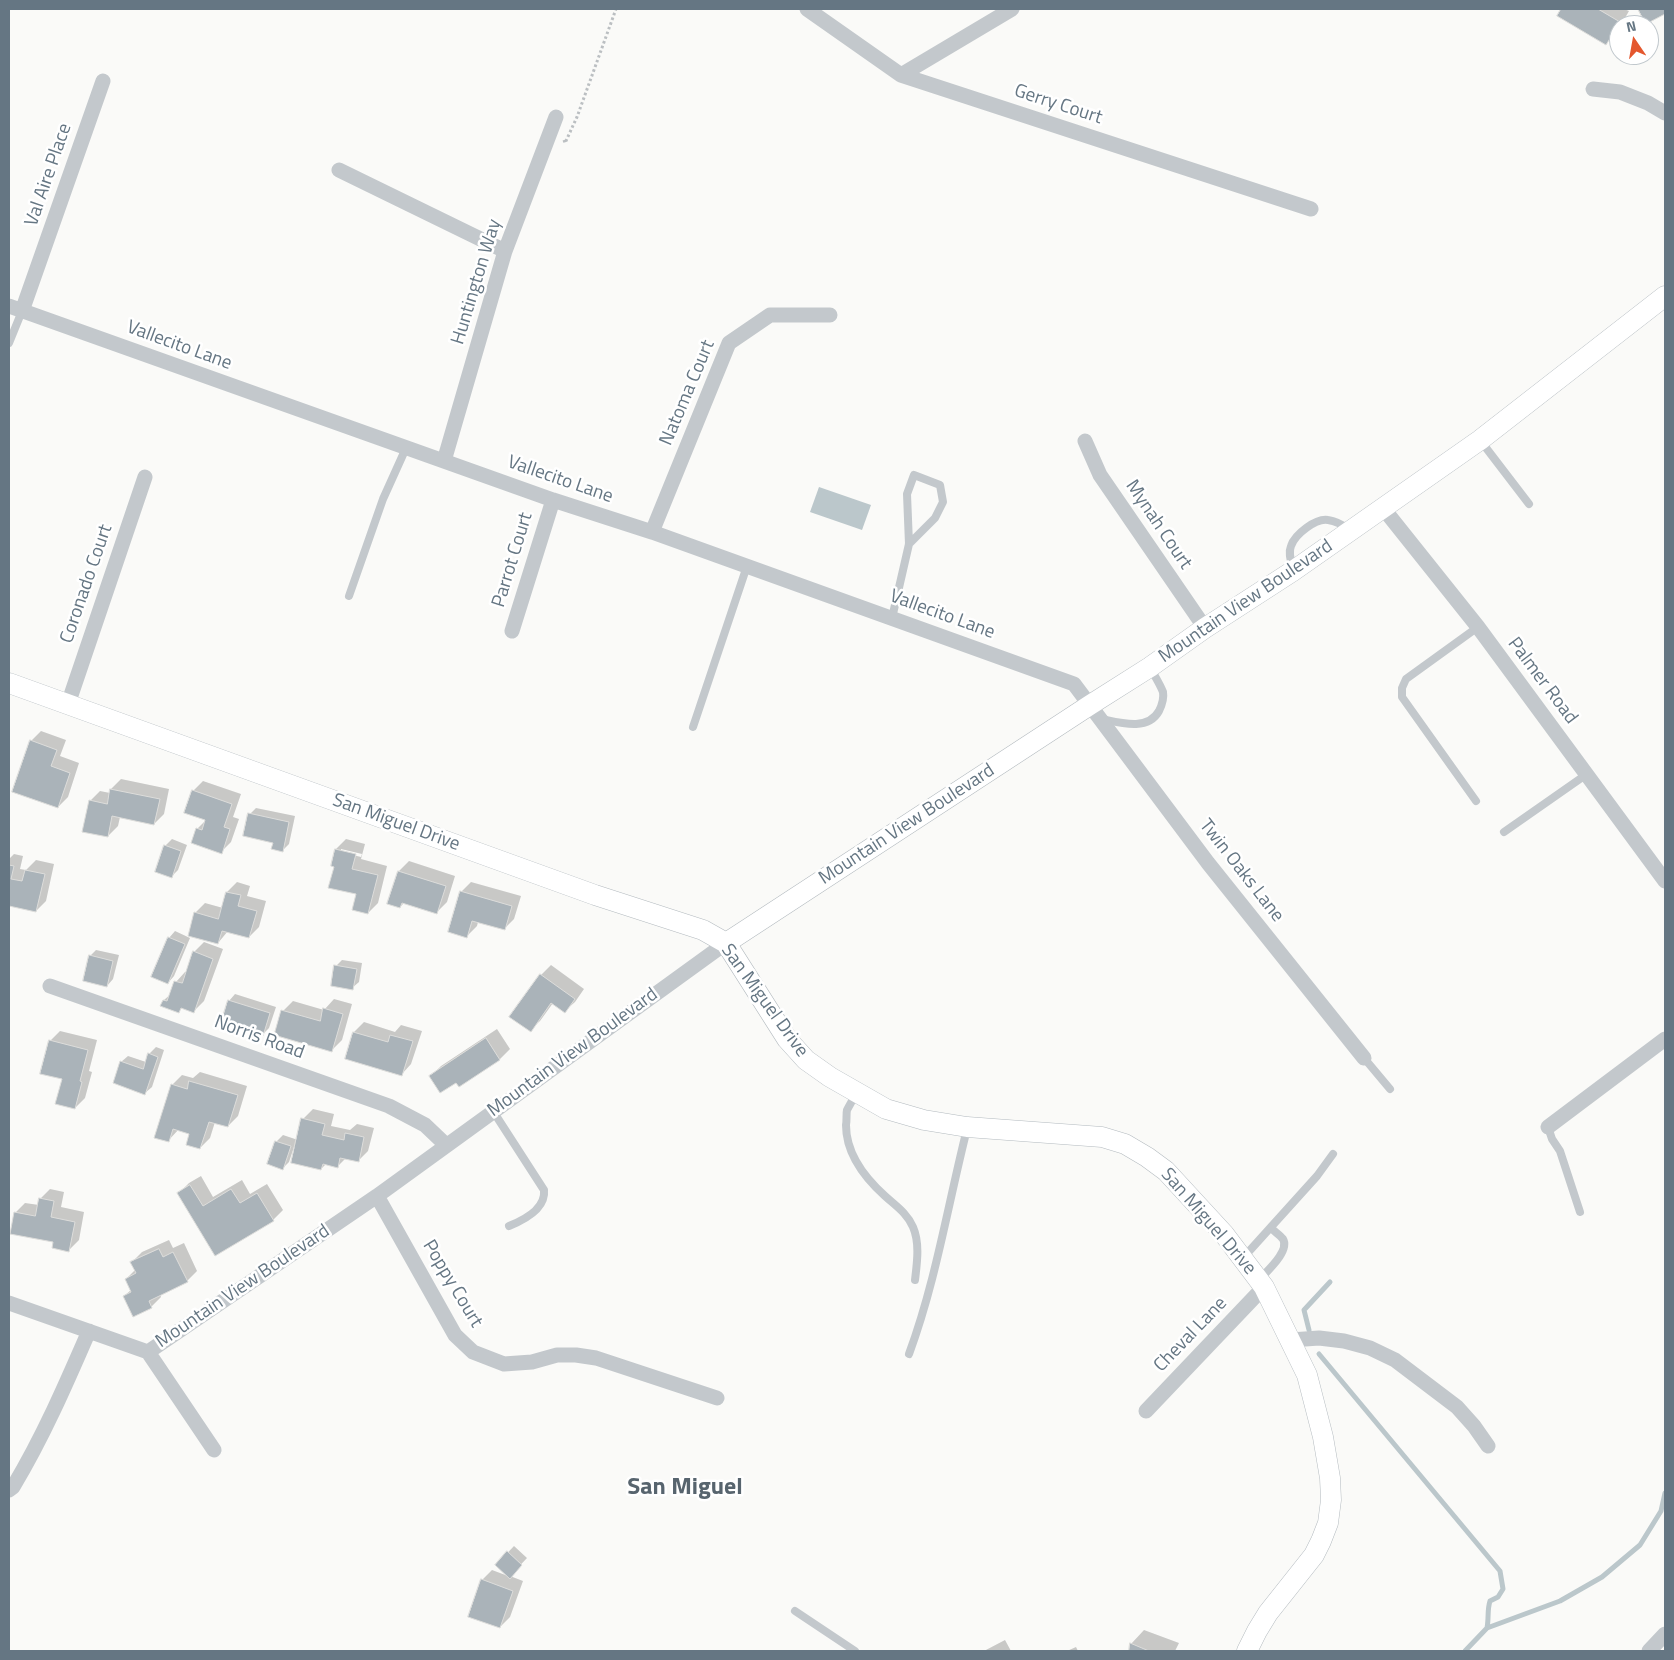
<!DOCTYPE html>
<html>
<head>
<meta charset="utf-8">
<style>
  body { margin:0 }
  #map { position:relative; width:1674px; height:1660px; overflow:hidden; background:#fafaf8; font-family:"Titillium Web",sans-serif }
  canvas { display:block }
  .frame { position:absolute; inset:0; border:10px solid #657683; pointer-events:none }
  .north { position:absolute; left:1609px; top:15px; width:50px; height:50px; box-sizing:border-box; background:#fff; border:1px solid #c1c8cd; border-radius:50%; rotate:348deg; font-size:14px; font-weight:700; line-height:20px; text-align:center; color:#657683 }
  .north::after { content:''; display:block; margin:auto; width:18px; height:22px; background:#e4572e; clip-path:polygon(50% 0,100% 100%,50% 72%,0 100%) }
</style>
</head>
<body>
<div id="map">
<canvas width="1674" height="1660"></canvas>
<div class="frame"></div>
<div class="north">N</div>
</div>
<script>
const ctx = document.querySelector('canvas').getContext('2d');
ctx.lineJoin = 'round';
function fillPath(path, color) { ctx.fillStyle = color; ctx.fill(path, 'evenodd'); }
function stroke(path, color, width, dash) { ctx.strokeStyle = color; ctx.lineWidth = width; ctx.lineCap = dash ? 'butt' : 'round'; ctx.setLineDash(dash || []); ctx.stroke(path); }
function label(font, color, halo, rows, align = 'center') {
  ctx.font = font + ' "Titillium Web",sans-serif'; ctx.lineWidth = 5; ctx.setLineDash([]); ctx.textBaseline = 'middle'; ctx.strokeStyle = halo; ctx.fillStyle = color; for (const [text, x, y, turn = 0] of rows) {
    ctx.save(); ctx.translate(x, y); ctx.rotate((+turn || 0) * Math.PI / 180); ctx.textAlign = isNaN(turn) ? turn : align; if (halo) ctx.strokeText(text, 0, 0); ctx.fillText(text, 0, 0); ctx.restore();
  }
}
const water = new Path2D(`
  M819,487L871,505L862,530L810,512Z`);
const shadow = new Path2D(`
  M1563,9H1624L1629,11L1621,25H1619L1616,33L1606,43L1559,15Z
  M41,731L66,740L60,756L79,763L68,797L58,807L31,741Z
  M121,779L169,789L164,814L154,824L120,817L118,826L108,836L90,801L100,791L110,793L111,789Z
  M203,781L241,794L233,817L239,819L231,842L221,852L197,829L207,819L193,791Z
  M256,808L295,816L289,844L282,851L250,814Z
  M172,839L187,845L178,870L172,876L165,846Z
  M346,839L365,844L361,859L387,866L378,903L368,913L358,894L335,866L336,849ZM341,849L362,854L361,857L341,852Z
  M14,854L23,856L20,869L26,870L36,860L54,864L46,901L36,911L9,905V859Z
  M409,861L455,876L447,902L437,912L405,902L400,907L399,871Z
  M237,882L250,886L247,896L266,901L259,927L249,937L228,931L218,943L195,913L205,903L223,908L227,892Z
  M471,882L521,896L514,919L504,929L478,922L477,926L467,936L461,892Z
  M175,931L190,938L174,976L168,983L169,938Z
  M204,942L223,949L204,1001L194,1011L183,1007L179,1011L164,1000L172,993L176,982L185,972H187L194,952Z
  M96,950L119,955L113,979L107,986L90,956Z
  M342,960L362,963L359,982L352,988L336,966Z
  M551,965L584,989L575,1002L565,1011L553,1003L540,1021L530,1030L541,975Z
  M235,994L276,1007L269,1028L262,1035L229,1001Z
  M334,999L352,1004L342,1040L332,1050L283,1011L293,1001L324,1010Z
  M364,1022L395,1032L401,1025L422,1031L411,1064L402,1074L346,1058L354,1032Z
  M497,1029L510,1049L500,1059L459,1086L456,1081L431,1076L441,1066Z
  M60,1031L97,1040L89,1071L92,1072L85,1098L75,1108L50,1041Z
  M156,1047L164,1050L152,1087L145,1093L121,1062L128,1056L146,1062L149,1054Z
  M200,1072L247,1086L238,1116L228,1126L215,1122L210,1138L200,1148L191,1133L179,1129L168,1141L172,1085L182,1075L193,1078Z
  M313,1109L334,1114L331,1126L350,1130L357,1124L374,1128L368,1151L358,1161L346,1158L338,1166L326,1164L321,1169L294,1147L289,1162L283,1168L276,1142L283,1135L298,1140L303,1119Z
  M201,1176L213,1197L242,1180L250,1194L267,1184L283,1210L273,1220L216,1255L179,1193L189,1183Z
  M50,1189L64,1192L61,1207L84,1212L79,1240L69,1250L15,1213L25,1203L39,1205L40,1199Z
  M169,1240L173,1248L184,1243L197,1271L187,1281L160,1294L161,1297L151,1307L124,1296L131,1290L126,1279L135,1270L132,1262L142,1252Z
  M514,1546L527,1558L510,1576L523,1581L510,1617L500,1627L482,1580L492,1570L508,1576L496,1565Z
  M1144,1630L1179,1643L1175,1651H1131V1644Z
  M1005,1640L1011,1651H984Z
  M1076,1647L1078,1651H1067Z`);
const stream = new Path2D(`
  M1309,1330L1304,1310L1330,1282
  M1319,1354L1500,1571L1503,1589L1498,1597L1490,1601C1487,1610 1489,1618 1487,1628
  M1465,1651L1487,1628L1560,1601L1602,1577L1640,1545L1661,1511L1665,1493`);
const building = new Path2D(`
  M1561,9H1598L1620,22L1606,45L1557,16Z
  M1638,9H1665V14L1646,24Z
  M30,740L57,750L51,766L70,773L58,808L12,792Z
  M110,789L160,799L154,825L112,816L108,837L82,832L89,800L107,804Z
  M192,790L232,804L224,827L230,829L222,854L191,843L196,828L202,830L205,820L184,813Z
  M248,813L289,822L283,852L271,849L273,843L243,836Z
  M164,845L181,851L172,878L155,872Z
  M335,849L356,854L352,869L378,875L368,914L352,910L356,894L328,888L334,867L331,866Z
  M9,865L14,866L11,879L22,881L25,870L45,874L36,912L9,906Z
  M398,871L446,886L437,914L402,903L400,908L387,904Z
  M460,891L512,906L505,930L472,921L467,938L448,932Z
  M226,892L241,895L238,906L257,911L249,938L222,931L218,944L188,936L194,912L218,919Z
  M168,937L185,944L168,984L151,977Z
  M193,951L213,959L194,1013L181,1008L179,1013L160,1006L163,1000L167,1001L174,981L182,983Z
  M89,955L113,961L107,987L83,981Z
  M334,965L357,969L353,990L331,986Z
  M540,974L575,999L565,1013L551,1003L531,1032L509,1017Z
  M228,1000L270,1013L263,1036L221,1023Z
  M323,1008L343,1014L332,1052L274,1035L281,1010L320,1021Z
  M353,1032L388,1042L390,1035L413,1041L402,1076L345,1059Z
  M486,1038L500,1060L459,1087L456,1083L440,1093L429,1076Z
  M49,1040L88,1050L80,1081L82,1082L75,1109L55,1104L62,1079L40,1074Z
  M148,1053L158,1057L145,1095L113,1083L120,1061L143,1069Z
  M189,1081L238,1095L228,1127L209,1122L200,1149L186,1145L189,1134L173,1129L169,1142L154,1138L171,1084L187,1089Z
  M301,1118L325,1124L322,1135L344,1140L345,1133L364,1137L359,1162L340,1158L338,1168L323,1164L321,1170L291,1163Z
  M275,1141L291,1146L283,1170L267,1164Z
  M190,1185L203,1206L231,1189L240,1203L257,1193L274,1221L215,1256L177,1193Z
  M39,1198L54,1201L51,1217L75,1222L69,1252L52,1248L53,1242L10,1234L14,1212L35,1216Z
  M159,1249L163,1257L173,1252L188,1282L149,1301L152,1308L133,1317L123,1296L131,1292L125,1279L136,1273L130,1262Z
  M507,1551L522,1565L510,1579L495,1565Z
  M481,1579L513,1591L500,1628L468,1617Z
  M1130,1643L1149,1651H1150H1129Z`);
const path = new Path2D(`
  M564,140L565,143L577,117L616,9`);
const lane = new Path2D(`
  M9,343L22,311
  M1480,440L1529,504
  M1293,569C1291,561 1288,553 1291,546C1295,534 1316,518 1328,520C1336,521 1343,525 1350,530
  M349,596L383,499L406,448
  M892,618L909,544L907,494L914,475L940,485L943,502L935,518L909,544
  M1102,719C1121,723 1148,731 1159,711C1162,705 1164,698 1163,692C1160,684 1154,675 1150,667
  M693,727L747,566
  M1476,801L1402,697V688L1406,679L1478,627
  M1504,832L1587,774
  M1364,1058L1390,1089
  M856,1093C854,1098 850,1104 847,1110C846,1114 847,1120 846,1125C846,1153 865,1178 885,1196C896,1206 907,1213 913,1227C920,1243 917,1263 915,1280
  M493,1111L544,1190C546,1209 524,1220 509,1226
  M1548,1127L1552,1139L1560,1151L1580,1212
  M1243,1258L1317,1176L1333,1154
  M1260,1279C1267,1271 1290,1251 1283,1239C1280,1235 1275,1232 1271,1228
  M909,1354C936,1281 948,1204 967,1129
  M795,1611L855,1651`);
const street = new Path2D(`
  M807,9L901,75L1311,209
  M901,75L1012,9
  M1593,89L1620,92L1648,103L1665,113
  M339,170L505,251
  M9,306L553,500L652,532L1074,684L1208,863L1364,1058
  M22,311L103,81
  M1085,441L1100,475L1205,628
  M444,461L505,251L556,117
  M1383,508L1478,627L1665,881
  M652,532L729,343L770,315H830
  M512,631L553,500
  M68,704L145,477
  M50,986L389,1106L425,1125L446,1145
  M1548,1127L1665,1039
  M377,1196L455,1335L473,1352L504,1364L532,1362L557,1355H576L596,1358L717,1398
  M9,1303L148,1352
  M1291,1340L1319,1338L1344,1341L1370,1348L1395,1360L1457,1407L1474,1426L1488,1446
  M148,1352L377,1196L726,943
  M148,1352L214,1450
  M1146,1411L1264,1287
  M9,1490L13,1487C43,1437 66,1384 89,1331
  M1649,1651L1665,1634`);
const secondary = new Path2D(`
  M9,683L595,895L703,930L726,943L787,1039L806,1060L830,1077L886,1109L924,1120L967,1127L1102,1137L1125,1144L1147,1157L1166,1171L1224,1234L1264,1287L1307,1375L1323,1437L1330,1478L1331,1500L1328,1523L1321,1541L1314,1555L1268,1613L1257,1631L1247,1651
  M726,943L1090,705L1150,667L1205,628L1293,571L1480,440L1665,296`);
const streetNames = [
  ["Gerry Court",1058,105,18],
  ["Val Aire Place",49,175,-71],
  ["Huntington Way",477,282,-73],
  ["Vallecito Lane",179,346,20],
  ["Natoma Court",688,393,-67],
  ["Vallecito Lane",560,480,19],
  ["Mynah Court",1158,525,56],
  ["Parrot Court",513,560,-73],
  ["Coronado Court",87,584,-71],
  ["Mountain View Boulevard",1246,602,-34],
  ["Vallecito Lane",942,615,20],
  ["Palmer Road",1542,681,53],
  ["San Miguel Drive",396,823,20],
  ["Mountain View Boulevard",907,825,-33],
  ["Twin Oaks Lane",1241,871,52],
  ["San Miguel Drive",764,1001,54],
  ["Norris Road",259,1038,20],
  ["Mountain View Boulevard",573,1053,-36],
  ["San Miguel Drive",1208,1222,49],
  ["Poppy Court",452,1284,59],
  ["Mountain View Boulevard",243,1287,-34],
  ["Cheval Lane",1191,1335,-46]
];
const districtNames = [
  ["San Miguel",685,1488]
];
fillPath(water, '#bbc7cb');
fillPath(shadow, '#0003');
stroke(stream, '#bbc7cb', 5);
fillPath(building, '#aab3b9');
stroke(building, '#dcdcda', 1);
stroke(secondary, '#b3babf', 21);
stroke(path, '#bbbfc2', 3, [2.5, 2.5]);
stroke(lane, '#c3c8cc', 8);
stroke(street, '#c3c8cc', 15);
stroke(secondary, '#fff', 20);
label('19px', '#657683', '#fff', streetNames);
label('bold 24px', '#57646e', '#fff', districtNames);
</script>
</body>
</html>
